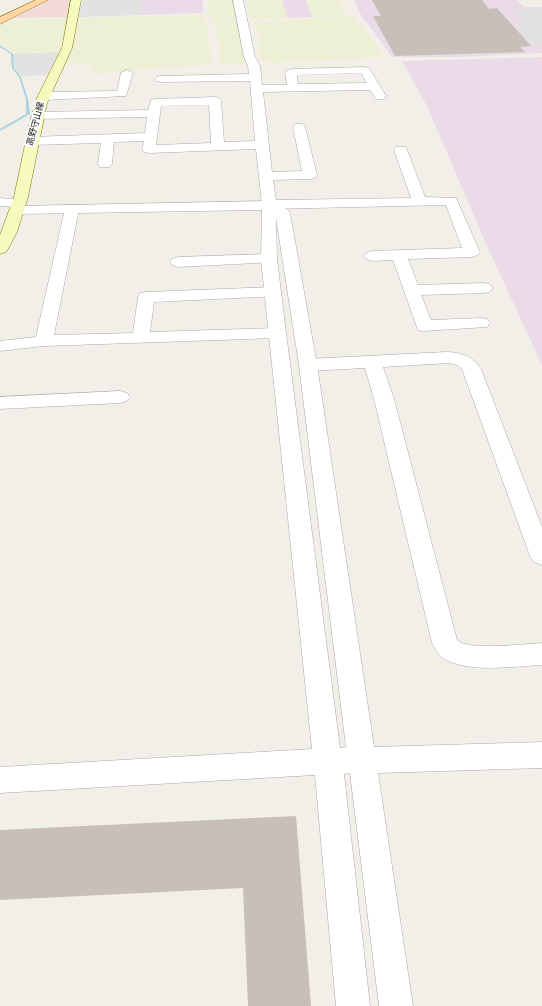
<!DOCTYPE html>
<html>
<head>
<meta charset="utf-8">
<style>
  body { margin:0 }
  canvas { display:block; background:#f2efe9 }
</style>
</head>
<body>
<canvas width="542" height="1006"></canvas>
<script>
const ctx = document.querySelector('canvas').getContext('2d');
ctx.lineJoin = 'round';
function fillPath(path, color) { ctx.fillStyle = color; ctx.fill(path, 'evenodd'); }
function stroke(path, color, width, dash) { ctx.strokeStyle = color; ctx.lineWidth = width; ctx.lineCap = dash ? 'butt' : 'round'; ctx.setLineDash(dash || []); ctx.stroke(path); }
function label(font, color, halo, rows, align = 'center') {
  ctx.font = font + ' "Nunito Sans","Noto Sans JP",sans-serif'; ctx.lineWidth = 4; ctx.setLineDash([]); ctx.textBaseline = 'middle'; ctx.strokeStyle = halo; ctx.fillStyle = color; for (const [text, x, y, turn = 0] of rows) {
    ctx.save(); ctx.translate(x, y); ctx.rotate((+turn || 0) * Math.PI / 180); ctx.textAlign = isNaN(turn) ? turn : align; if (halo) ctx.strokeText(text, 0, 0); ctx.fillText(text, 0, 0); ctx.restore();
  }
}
const commercial = new Path2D(`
  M51,0H71L67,17L14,18Z`);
const industrial = new Path2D(`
  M142,0H203V13L140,15Z
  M282,0H306L312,17L287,18Z
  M354,0H517L524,7H542V53L460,57H392L361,15Z
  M542,57V365L487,246L427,106L402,61Z`);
const farmland = new Path2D(`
  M208,0H233L236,20L214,21L209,14Z
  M246,0H282L287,18L250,20Z
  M306,0H340L346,15L312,17Z
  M204,15L207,22L211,65L151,68L90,75L92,64H63L70,48L78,18Z
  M353,16L385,57L272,63L271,61H263L260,57L257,40L261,39L253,22Z
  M66,18L68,19L64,40L60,52L16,53L0,43V25L11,20Z
  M217,22H236L243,46L246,64L220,65L216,24Z`);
const parking = new Path2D(`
  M83,0H142L140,15L79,17Z
  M542,8V46H533L516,26H526L512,10Z
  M60,52L47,75L22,76L15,69L13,54Z`);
const stream = new Path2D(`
  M0,45L13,54L14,68L21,77L28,99L30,114L0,131V129L26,114V99L19,77L12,68L11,54L0,47Z`);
const building = new Path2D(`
  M372,0H482L489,9L497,8L531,46L520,47L525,52L395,56L373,16H381Z
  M296,816L311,1006H248L243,888L0,900V830Z`);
const minor = new Path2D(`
  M233,0H243L255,57L260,66L262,85H287L285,72L291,69L365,67L369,68L386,96L384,99H376L370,90L263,92L272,172L302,171L293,127L295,124H303L305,127L317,175L315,178L310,179L273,180L276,200L411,198L394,150L396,147H406L425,197L456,198L480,252L478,255L472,257L408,259L418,285L484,283L490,284L492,288L490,292L484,293L421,295L431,320L481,318L487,319L490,323L487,327L424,331L418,330L393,260L372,261L366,259L364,256L366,253L372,251L462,248L446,205L269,209L264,208L262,205L256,149L149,153L144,152L142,149L144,141L114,142L112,164L110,167H100L98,164L101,143L31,145L26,144L25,141L26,138L31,137L145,133L147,117L34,119L32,116L34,113L38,112L148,110L151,100L155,99L215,97L219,98L221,101L224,142L255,141L250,81L161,82L157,81L155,79L157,77L161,76L249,74L248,66L244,57ZM361,73L367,83L298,84L297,75ZM209,105L211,143L156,145L161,106Z
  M127,70L133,73L126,96L44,100L40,99L38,96L40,93L44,92L117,91L121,73Z
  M0,198L24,200L26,203L24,206L19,207L0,206Z
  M72,205L77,206L79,209L54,335L133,333L138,297L140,293L146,292L273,287L279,288L281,292L279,296L154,302L150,332L277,328L283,329L286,333L283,337L277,338L44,346L0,351V341L36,337L65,209L67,206Z
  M269,254L275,256L277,259L275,262L178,267L172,265L170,262L172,259L178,257Z
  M446,352C462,352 473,357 481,369L542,527V565L534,562L530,556L462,369L457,365L450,363L383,367L394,399L457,640C467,651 526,644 542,643V665C514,666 467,674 443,658C438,655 435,648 432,643L374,399L365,368L308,371L301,369L299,365L301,361L308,359Z
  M120,391L127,393L130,397L127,401L120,403L0,409V397Z`);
const tertiary = new Path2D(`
  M269,201L288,210L290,213L317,365L374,747L542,742V768L378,773L413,1006H379L350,773L344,774L370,1006H336L315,775L0,793V767L312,749L261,259L262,210L18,214L13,213L11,210L13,207L18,206ZM276,218L299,365L346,747L340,748L286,333L277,259Z`);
const secondary = new Path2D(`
  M71,0H81L72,48L47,103L28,197L17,232L8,249L6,252L0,254V235L14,197L30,121L37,98L62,48Z`);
const primary = new Path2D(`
  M36,0H48L0,24V17Z`);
const farStreetnames = [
  ["高野守山線",36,124,-75]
];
fillPath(commercial, '#f2dad9');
fillPath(industrial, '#ebdbe8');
fillPath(farmland, '#eef0d5');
fillPath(parking, '#e2e2e2');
fillPath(stream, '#aad3df');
fillPath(building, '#c7bfb8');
stroke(minor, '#a9a9a9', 1);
stroke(tertiary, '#a9a9a9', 1);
stroke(secondary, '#707d05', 1);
stroke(primary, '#a06b00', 1);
fillPath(minor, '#fff');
fillPath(tertiary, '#fff');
fillPath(secondary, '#f7fabf');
fillPath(primary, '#fcd6a4');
label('9px', '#222', '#fff', farStreetnames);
</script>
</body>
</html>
